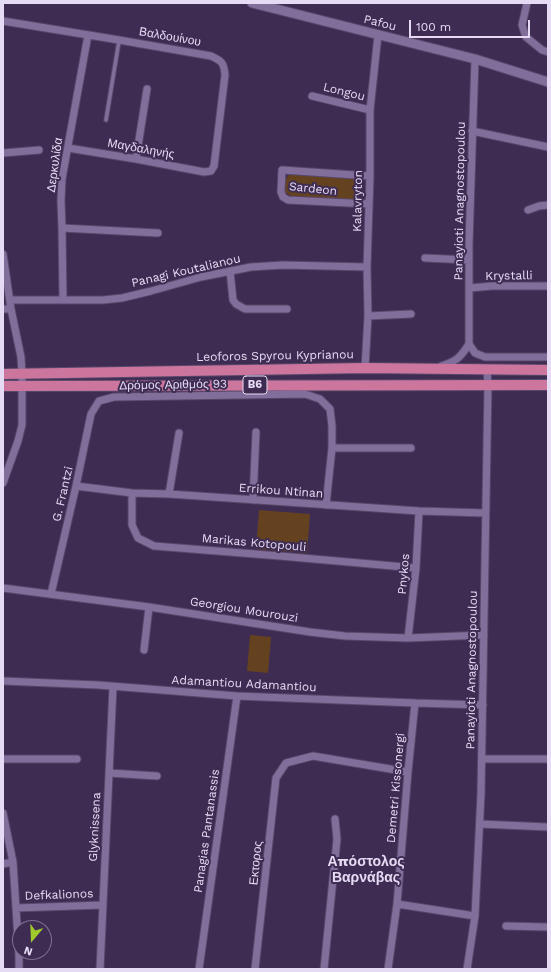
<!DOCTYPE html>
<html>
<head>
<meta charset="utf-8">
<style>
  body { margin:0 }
  #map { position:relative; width:551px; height:972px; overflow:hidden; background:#3e2c53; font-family:"Work Sans",sans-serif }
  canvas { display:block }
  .frame { position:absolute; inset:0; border:4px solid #e6dbf4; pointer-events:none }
  .north { position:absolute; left:12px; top:920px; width:40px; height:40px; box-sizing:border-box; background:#3e2c53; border:1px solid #817293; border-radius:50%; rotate:199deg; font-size:11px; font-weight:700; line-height:16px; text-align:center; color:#e6dbf4 }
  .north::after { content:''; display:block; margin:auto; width:14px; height:18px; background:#a0c92c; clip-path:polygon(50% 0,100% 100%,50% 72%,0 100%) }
  .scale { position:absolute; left:409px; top:20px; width:121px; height:18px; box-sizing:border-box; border:2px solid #e6dbf4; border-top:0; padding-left:5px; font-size:12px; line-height:14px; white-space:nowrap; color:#e6dbf4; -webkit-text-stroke:3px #3e2c53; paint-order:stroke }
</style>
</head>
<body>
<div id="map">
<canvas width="551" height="972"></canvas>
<div class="frame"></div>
<div class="north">N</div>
<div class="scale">100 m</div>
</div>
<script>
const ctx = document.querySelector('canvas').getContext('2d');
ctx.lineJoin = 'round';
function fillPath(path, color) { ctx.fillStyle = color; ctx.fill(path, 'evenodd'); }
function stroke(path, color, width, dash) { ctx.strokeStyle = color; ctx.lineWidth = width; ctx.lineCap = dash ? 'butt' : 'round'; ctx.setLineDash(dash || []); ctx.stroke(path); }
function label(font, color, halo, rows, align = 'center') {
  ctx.font = font + ' "Work Sans",sans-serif'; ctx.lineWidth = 4; ctx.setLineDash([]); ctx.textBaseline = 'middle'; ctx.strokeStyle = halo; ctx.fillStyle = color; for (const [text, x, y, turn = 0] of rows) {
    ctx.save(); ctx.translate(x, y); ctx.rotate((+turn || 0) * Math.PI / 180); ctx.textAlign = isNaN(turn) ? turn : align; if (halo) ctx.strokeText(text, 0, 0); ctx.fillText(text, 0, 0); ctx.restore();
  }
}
const green = new Path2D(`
  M290,174L355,179C361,183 361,187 360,194L353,200L291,196L285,192C283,186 285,178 290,174Z
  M259,510L310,514L307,553L256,549Z
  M250,635L271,637L268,673L247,671Z`);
const service = new Path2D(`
  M106,120L119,41`);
const minor = new Path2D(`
  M527,3L522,25L526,37L542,50L548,52
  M3,21L119,40L211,56C222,61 224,63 225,75L214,166L211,171L204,172L136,159L68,148
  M312,96L370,110
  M472,131L548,147
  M3,153L39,150
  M136,159L147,89
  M369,204L288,200L283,197L281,192L282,170L370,176
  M528,210L539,206L548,205
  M62,228L158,233
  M3,254L11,309L21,357L22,374V425L18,441L3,483
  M425,258L469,260
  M230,271L233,300L236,304L245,309H287
  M470,288L492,286H548
  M10,300H103L122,298L151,291L201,277L251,267L283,265L367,267
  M63,300L62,228L61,201L62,179L88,35
  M3,309H11
  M368,316L411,314
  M469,344V244L475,59
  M469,344L475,353L485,357H548
  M441,366C457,361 460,358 469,344
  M365,368L368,316L367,267L370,176V110L378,35
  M332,448H411
  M76,486L132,493L169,494L419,511L485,513
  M132,493V525L138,538L154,546L280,556L416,568
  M169,494L179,433
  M253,500L256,432
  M3,588L149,607L310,632L345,636L408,638L484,635
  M51,594L76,486L91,414L99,401L114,397L305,394L320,399L330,409L332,426V448L326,505
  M408,638L416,568L419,511
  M144,650L149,607
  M3,681L98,685L237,696L415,703L483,705
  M3,759H77
  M482,759H548
  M109,773L157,776
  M3,813L13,862L19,955V969
  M480,824L548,827
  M3,864L13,862
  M397,904L475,916
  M16,908L103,905
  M506,926L548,927
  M100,969L113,687
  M199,969L237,696
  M255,969L276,778L286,763L313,756L408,772
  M324,969L337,839L335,819
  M388,969L397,904L408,772L415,703
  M467,969L475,916L481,794L488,385L487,370`);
const secondary = new Path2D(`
  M252,3L475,59L548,82`);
const primary = new Path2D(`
  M3,374L365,368L548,370
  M3,386L548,385`);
const shields = [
  [255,385,24]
];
const shieldNames = [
  ["B6",255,385]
];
const streetNames = [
  ["Pafou",380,23,14],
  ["Βαλδουίνου",170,37,10],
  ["Longou",344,92,14],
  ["Μαγδαληνής",141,149,10],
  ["Δερκυλίδα",55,165,-82],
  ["Sardeon",313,189,6],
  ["Kalavryton",358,201,-89],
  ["Panayioti Anagnostopoulou",460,201,-89],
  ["Panagi Koutalianou",186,271,-13],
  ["Krystalli",509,276,-1],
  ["Leoforos Spyrou Kyprianou",275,356,-1],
  ["Δρόμος Αριθμός 93",173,385,-1],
  ["Errikou Ntinan",281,491,4],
  ["G. Frantzi",63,494,-77],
  ["Marikas Kotopouli",254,543,5],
  ["Pnykos",404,574,-85],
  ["Georgiou Mourouzi",244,610,9],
  ["Panayioti Anagnostopoulou",472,670,-89],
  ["Adamantiou Adamantiou",244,684,3],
  ["Demetri Kissonergi",396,788,-85],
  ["Glyknissena",95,827,-87],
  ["Panagias Pantanassis",207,831,-82],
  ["Εκτορος",256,863,-84],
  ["Defkalionos",59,895,-2]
];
const quarterNames = [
  ["Απόστολος",366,862],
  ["Βαρνάβας",366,878]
];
fillPath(green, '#65421f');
stroke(service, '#574769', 5.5);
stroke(minor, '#574769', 9);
stroke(secondary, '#574769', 11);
stroke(primary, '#574769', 12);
stroke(service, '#826e9b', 3.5);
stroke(minor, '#826e9b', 7);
stroke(secondary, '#826e9b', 9);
stroke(primary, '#cc769e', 10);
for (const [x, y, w] of shields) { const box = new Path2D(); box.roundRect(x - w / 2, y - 9, w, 18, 3); ctx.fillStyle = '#3e2c53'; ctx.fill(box); stroke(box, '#e6dbf4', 1); }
label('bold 11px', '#e6dbf4', null, shieldNames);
label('12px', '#e6dbf4', '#3e2c53', streetNames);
label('bold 14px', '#e6dbf4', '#3e2c53', quarterNames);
</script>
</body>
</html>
